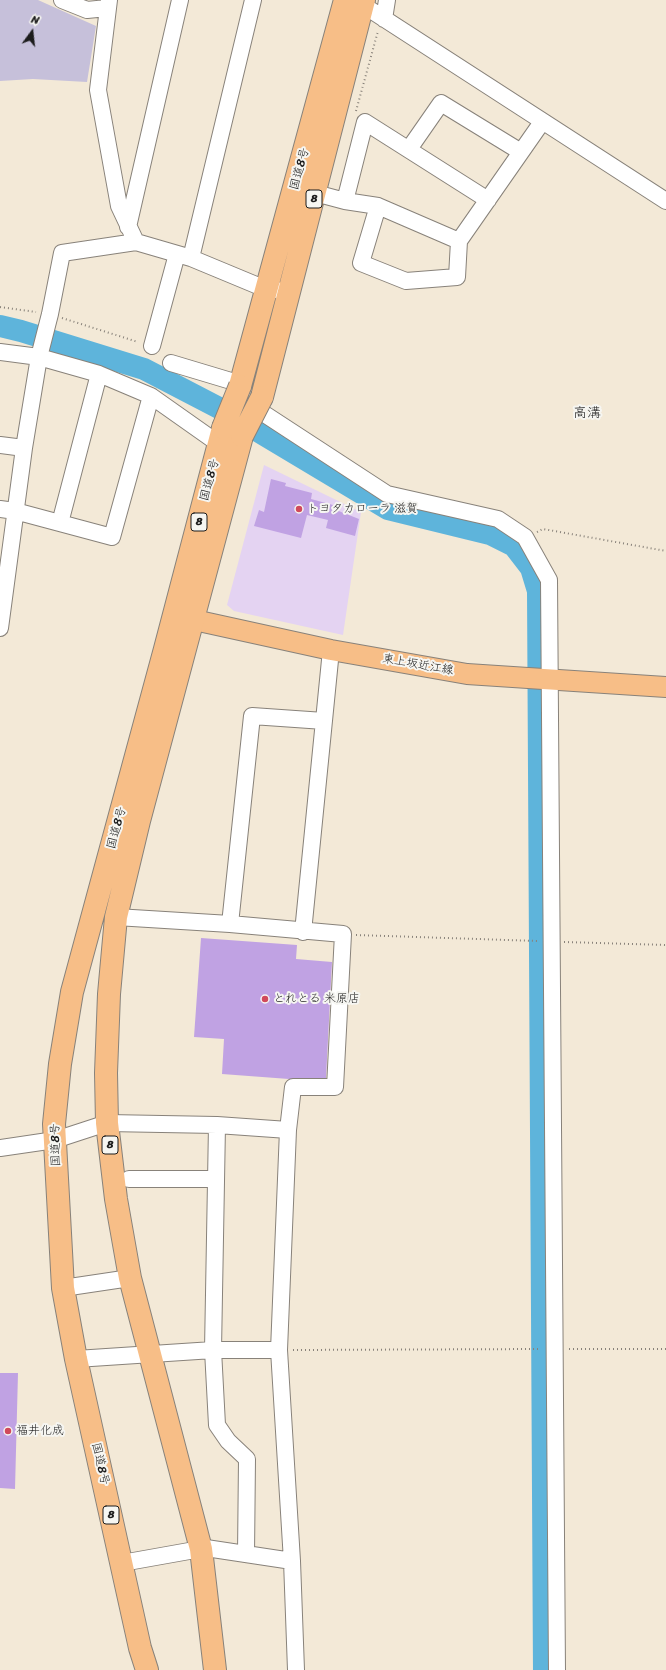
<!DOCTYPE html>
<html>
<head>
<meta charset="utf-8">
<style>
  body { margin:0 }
  #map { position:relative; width:666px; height:1670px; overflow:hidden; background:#f3e9d7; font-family:Sriracha,sans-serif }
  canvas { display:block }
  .north { position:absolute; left:12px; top:12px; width:40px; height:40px; -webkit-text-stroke:3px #f6f6f2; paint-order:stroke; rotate:15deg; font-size:11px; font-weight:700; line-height:16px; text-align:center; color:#1c1c1c }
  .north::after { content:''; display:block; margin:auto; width:14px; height:18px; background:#1c1c1c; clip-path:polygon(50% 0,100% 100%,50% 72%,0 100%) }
</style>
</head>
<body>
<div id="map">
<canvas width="666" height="1670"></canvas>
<div class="north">N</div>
</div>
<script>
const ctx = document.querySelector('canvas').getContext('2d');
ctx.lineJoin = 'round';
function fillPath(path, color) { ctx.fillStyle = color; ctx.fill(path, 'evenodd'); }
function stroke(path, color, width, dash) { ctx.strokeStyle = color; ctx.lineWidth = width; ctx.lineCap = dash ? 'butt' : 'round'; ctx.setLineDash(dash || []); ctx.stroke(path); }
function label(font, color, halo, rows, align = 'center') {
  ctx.font = font + ' Sriracha,"Klee One",sans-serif'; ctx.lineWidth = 4; ctx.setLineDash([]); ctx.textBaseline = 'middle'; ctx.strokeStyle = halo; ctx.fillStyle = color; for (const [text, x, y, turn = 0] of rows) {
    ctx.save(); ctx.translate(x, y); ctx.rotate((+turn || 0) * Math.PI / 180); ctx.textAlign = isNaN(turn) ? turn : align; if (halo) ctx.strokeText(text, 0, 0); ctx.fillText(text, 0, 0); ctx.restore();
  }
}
const built = new Path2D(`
  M264,465L361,512L343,635L234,611L227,605Z`);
const industrial = new Path2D(`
  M0,0H38L96,26L87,82L33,79L0,81Z`);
const river = new Path2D(`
  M0,326L21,331L144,369L221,409L388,509L490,534L514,546L531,568L538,591L544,1670`);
const building = new Path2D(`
  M271,479L286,483L285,486L312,493L311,499L333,505L331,508L359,519L355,536L326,528L328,520L307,515L301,538L254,526L259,510L264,512Z
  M201,938L297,945L296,959L332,962L326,1078L289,1079L222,1074L224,1039L194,1037Z
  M0,1373H18L15,1489L0,1488Z`);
const path = new Path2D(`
  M356,111L378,31
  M0,307L36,312
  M62,318L138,342
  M537,532L543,529L666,551
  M356,935L538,941
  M564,942L666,945
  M569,1349H666
  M293,1350L540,1349`);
const minor = new Path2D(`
  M62,0L87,10L107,8
  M363,5L666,201
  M384,19L387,0
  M409,149L441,103L521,152
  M315,193L345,201L378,206L459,241
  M345,201L365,122L488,200
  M378,206L361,263L406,281L457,277L459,241L542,122
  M128,227L180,0
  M136,242L191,258L253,0
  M191,258L256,285L277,290
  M152,346L177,254
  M0,352L39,357L99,374L151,396L219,444
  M171,363L231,381
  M266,415L387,494L498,519L525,537L549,580L557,1670
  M0,445L24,448
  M0,509L15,511L112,537L151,396
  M60,523L99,374
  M0,628L24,448L39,357L50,314L62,253L136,242L119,206L98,90L109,0
  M116,917L230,924L343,934L335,1087H293L288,1130L279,1350L292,1561L296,1670
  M230,924L252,716L324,721
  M303,932L331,650
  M217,1125L213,1350L217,1425L228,1441L247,1459L246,1554
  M0,1148L55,1140L107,1123L217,1125L288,1130
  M129,1179H216
  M63,1288L130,1278
  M76,1359L213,1350H279
  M122,1563L206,1548L292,1561`);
const major = new Path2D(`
  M176,616L331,650L467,674L666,687`);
const highway = new Path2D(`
  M240,386L345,0
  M262,397L364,0
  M147,1670L140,1648L76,1359L63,1288L54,1124L60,1064L72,992L165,649L223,428
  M215,1670L201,1549L130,1278L116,1199L107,1123L106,1073L109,994L116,917L139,821L242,436`);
const highwayBridge = new Path2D(`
  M223,428L240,386
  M242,436L262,397`);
const markers = [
  [299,509,4,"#d1495b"],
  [265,999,4,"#d1495b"],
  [8,1431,4,"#d1495b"]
];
const shields = [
  [314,199,16],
  [199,522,16],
  [110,1145,16],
  [111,1515,16]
];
const shieldNames = [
  ["8",314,199],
  ["8",199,522],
  ["8",110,1145],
  ["8",111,1515]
];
const streetNames = [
  ["国道8号",300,169,-75],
  ["国道8号",210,480,-75],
  ["東上坂近江線",418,665,10],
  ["国道8号",117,828,-75],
  ["国道8号",56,1145,-91],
  ["国道8号",100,1464,77]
];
const poiNames = [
  ["トヨタカローラ 滋賀",307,509],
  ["とれとる 米原店",273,999],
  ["福井化成",16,1431]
];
const quarterNames = [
  ["高溝",587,413]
];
fillPath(built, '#e4d3f2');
fillPath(industrial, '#c6c0da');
stroke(river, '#5eb4db', 22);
fillPath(building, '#c0a2e3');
stroke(minor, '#88827a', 18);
stroke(major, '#88827a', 22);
stroke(highway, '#88827a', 24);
stroke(path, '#88827a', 2, [1, 3]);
stroke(minor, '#fff', 16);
stroke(major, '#f7be87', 20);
stroke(highway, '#f7be87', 22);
stroke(highwayBridge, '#88827a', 24, []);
stroke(highwayBridge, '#f7be87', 22);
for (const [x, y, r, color] of markers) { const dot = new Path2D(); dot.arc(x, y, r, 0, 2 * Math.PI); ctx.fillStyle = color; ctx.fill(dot); stroke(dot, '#f6f6f2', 1.5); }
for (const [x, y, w] of shields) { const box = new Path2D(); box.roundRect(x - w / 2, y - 9, w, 18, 3); ctx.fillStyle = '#f6f6f2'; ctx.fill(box); stroke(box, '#1c1c1c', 1); }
label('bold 11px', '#1c1c1c', null, shieldNames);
label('12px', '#1c1c1c', '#f6f6f2', streetNames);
label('12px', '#1c1c1c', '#f6f6f2', poiNames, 'left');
label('14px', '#1c1c1c', '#f6f6f2', quarterNames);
</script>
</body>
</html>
